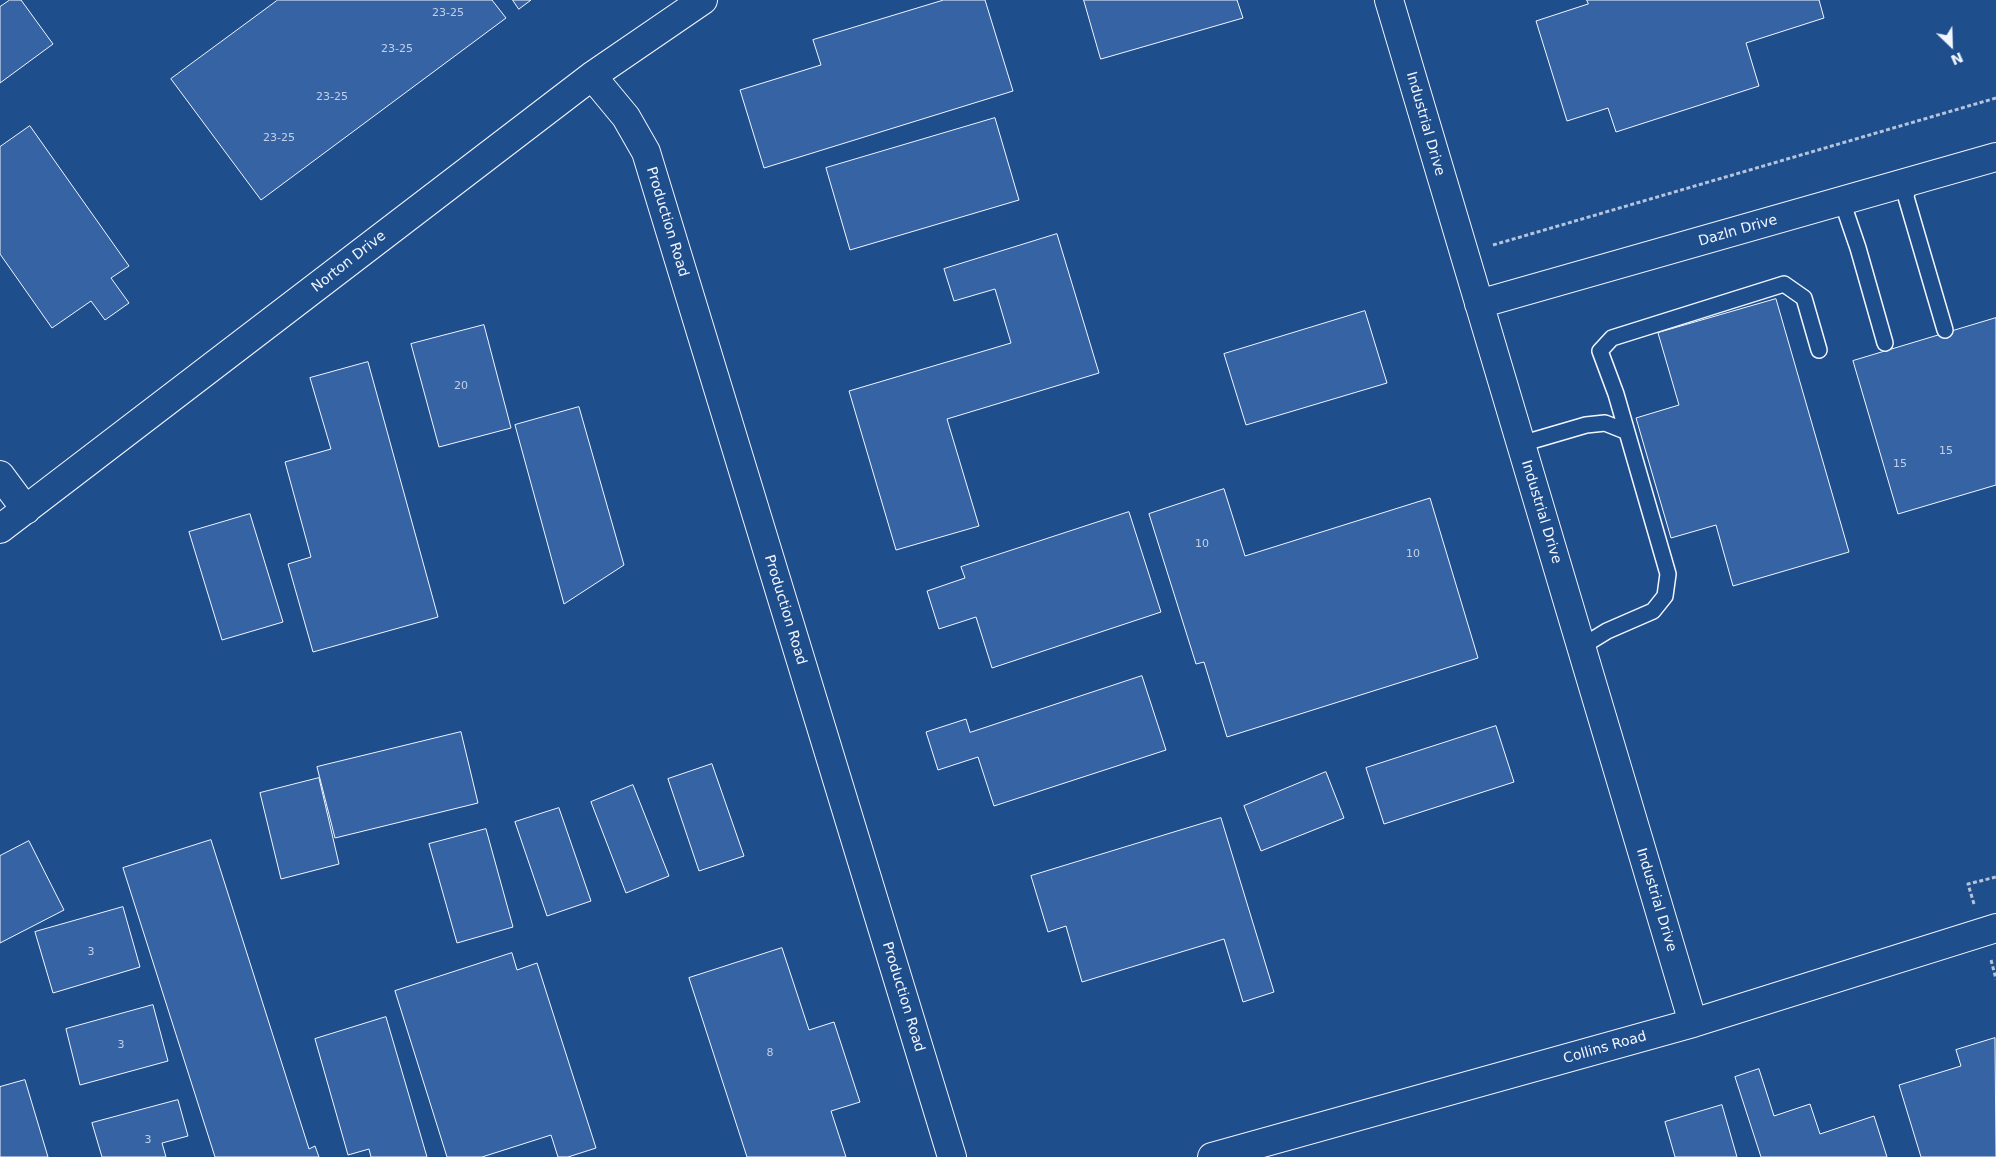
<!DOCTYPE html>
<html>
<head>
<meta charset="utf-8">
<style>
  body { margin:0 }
  #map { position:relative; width:1996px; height:1157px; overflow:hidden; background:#1f4e8c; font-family:"DejaVu Sans",sans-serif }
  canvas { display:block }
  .north { position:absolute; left:1926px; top:20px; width:50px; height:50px; -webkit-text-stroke:4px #1f4e8c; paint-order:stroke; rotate:156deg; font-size:14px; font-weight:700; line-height:20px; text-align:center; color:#f2f6ff }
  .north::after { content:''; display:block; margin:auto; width:18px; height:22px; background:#f2f6ff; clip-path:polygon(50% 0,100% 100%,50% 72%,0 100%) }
</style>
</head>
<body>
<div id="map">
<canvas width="1996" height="1157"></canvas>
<div class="north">N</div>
</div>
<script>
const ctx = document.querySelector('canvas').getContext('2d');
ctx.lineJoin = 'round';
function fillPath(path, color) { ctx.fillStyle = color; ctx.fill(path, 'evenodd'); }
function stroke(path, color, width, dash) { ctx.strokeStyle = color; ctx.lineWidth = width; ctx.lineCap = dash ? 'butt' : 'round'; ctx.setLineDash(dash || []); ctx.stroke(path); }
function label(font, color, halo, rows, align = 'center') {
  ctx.font = font + ' "DejaVu Sans",sans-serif'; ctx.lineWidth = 4; ctx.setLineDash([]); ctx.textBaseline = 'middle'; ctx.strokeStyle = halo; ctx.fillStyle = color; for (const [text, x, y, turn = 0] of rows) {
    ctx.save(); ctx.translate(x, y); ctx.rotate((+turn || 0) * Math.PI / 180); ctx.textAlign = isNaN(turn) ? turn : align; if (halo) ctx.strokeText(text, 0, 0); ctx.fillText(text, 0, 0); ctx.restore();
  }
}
const building = new Path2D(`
  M10,0H21L53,44L0,83V7Z
  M278,0H492L506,18L261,200L171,79Z
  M513,0H531L519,9Z
  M944,0H985L1013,91L764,168L740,90L821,65L813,40Z
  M1084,0H1237L1243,18L1101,59Z
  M1587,0H1819L1824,18L1746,43L1759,86L1616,132L1608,108L1567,121L1536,21L1588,4Z
  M995,118L1019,200L850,250L826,168Z
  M30,126L129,266L111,278L129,303L105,320L91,301L52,328L0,254V147Z
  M1057,234L1099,373L947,419L979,526L896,550L849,391L1011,343L995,289L954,301L944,269Z
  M1776,299L1849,552L1733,586L1716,525L1671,538L1636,418L1679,405L1658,333Z
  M1365,311L1387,383L1246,425L1224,354Z
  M1996,318V485L1898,514L1853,361Z
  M484,325L511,428L439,447L411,344Z
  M368,362L438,617L313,652L288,564L311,557L285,462L331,449L310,378Z
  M579,407L624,565L564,604L515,425Z
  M1224,489L1245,556L1430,498L1478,658L1227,737L1204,662L1196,664L1149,514Z
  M1129,512L1161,612L992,668L976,617L939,629L927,591L965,578L961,567Z
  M250,514L283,622L222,640L189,532Z
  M1142,676L1166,750L994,806L978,757L938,770L926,732L966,719L970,732Z
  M1496,726L1514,782L1384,824L1366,768Z
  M461,732L478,803L335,838L317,767Z
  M712,764L744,856L699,871L668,779Z
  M1326,772L1344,818L1261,851L1244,806Z
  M319,778L339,864L281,879L260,793Z
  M633,785L669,876L626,893L591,802Z
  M559,808L591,901L547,916L515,822Z
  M1221,818L1274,992L1243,1002L1224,939L1082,982L1066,926L1048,932L1031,876Z
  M486,829L513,927L457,943L429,844Z
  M211,840L309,1149L315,1146L319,1157H215L123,868Z
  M29,841L64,910L0,943V856Z
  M123,907L140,967L53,993L35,932Z
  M782,948L809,1030L834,1022L860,1102L831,1111L846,1157H747L689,978Z
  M512,953L517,970L537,963L596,1148L568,1157H558L551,1135L482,1157H447L395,991Z
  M153,1005L168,1061L80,1085L66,1029Z
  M386,1017L427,1157H371L369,1149L348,1155L315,1039Z
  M1995,1038L1996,1157H1921L1899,1085L1961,1066L1956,1050Z
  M1759,1069L1774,1116L1810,1104L1820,1134L1874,1116L1887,1157H1761L1735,1077Z
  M25,1080L48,1157H0V1087Z
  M178,1100L188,1136L162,1143L166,1157H102L92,1123Z
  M1722,1105L1737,1157H1675L1665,1122Z`);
const path = new Path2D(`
  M1493,245L1996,98
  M1974,904L1968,884L1996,877
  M1991,960L1996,979`);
const lane = new Path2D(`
  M1909,182L1906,197L1945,330
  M1842,201L1858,248L1885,343
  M1521,444L1586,425L1605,423L1625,431
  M1581,647L1607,631L1653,611L1665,596L1668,574L1616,394L1600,351L1612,338L1784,284L1804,298L1819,350`);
const street = new Path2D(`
  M1389,0L1693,1023
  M592,76L626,117L646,152L952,1157
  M1479,304L1996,157
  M0,475L26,510
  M0,529L592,76L703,0
  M1212,1157L1693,1023L1996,928`);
const numberNames = [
  ["23-25",448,13],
  ["23-25",397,49],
  ["23-25",332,97],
  ["23-25",279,138],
  ["20",461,386],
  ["15",1946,451],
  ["15",1900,464],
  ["10",1202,544],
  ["10",1413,554],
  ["3",91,952],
  ["3",121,1045],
  ["8",770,1053],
  ["3",148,1140]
];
const streetNames = [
  ["Industrial Drive",1425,124,74],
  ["Production Road",667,222,73],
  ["Dazln Drive",1738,231,-16],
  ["Norton Drive",349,262,-38],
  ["Industrial Drive",1541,512,73],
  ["Production Road",785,610,73],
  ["Industrial Drive",1656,900,73],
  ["Production Road",903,997,73],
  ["Collins Road",1605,1048,-16]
];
fillPath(building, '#3563a3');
stroke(building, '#f2f6ff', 1);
stroke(lane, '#f2f6ff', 18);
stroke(street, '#f2f6ff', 30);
stroke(path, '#b3c4dc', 3, [4, 2.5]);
stroke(lane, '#1f4e8c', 15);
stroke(street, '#1f4e8c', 28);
label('11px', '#c3d1e8', null, numberNames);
label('14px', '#f2f6ff', '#1f4e8c', streetNames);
</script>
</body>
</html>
